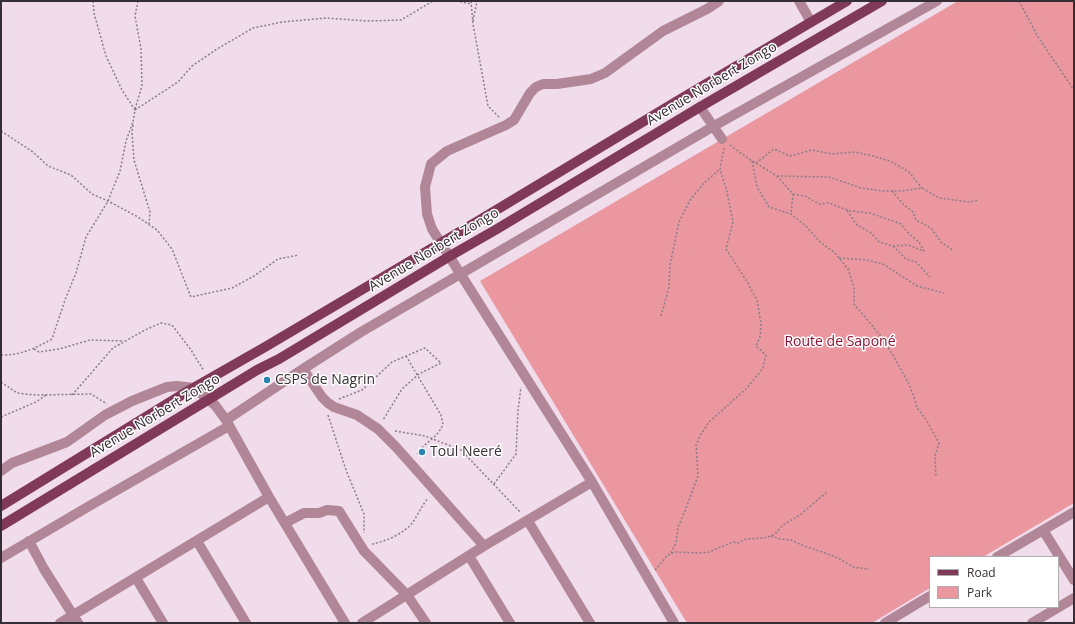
<!DOCTYPE html>
<html>
<head>
<meta charset="utf-8">
<style>
  body { margin:0 }
  #map { position:relative; width:1075px; height:624px; overflow:hidden; background:#f0dceb; font-family:"Open Sans",sans-serif }
  canvas { display:block }
  .frame { position:absolute; inset:0; border:2px solid #352e34; pointer-events:none }
  .legend { position:absolute; left:929px; top:556px; width:130px; height:52px; box-sizing:border-box; background:#fff; border:1px solid #aeabae; margin:0; padding:5px 7px; list-style:none; font-size:12px; color:#352e34 }
  .legend li { display:flex; align-items:center; gap:8px; height:20px }
  .legend b { width:20px; border:1px solid #aeabae }
</style>
</head>
<body>
<div id="map">
<canvas width="1075" height="624"></canvas>
<div class="frame"></div>
<ul class="legend">
<li><b style="height:5px;background:#81395a"></b>Road</li>
<li><b style="height:11px;background:#ea97a0"></b>Park</li>
</ul>
</div>
<script>
const ctx = document.querySelector('canvas').getContext('2d');
ctx.lineJoin = 'round';
function fillPath(path, color) { ctx.fillStyle = color; ctx.fill(path, 'evenodd'); }
function stroke(path, color, width, dash) { ctx.strokeStyle = color; ctx.lineWidth = width; ctx.lineCap = dash ? 'butt' : 'round'; ctx.setLineDash(dash || []); ctx.stroke(path); }
function label(font, color, halo, rows, align = 'center') {
  ctx.font = font + ' "Open Sans",sans-serif'; ctx.lineWidth = 3; ctx.setLineDash([]); ctx.textBaseline = 'middle'; ctx.strokeStyle = halo; ctx.fillStyle = color; for (const [text, x, y, turn = 0] of rows) {
    ctx.save(); ctx.translate(x, y); ctx.rotate((+turn || 0) * Math.PI / 180); ctx.textAlign = isNaN(turn) ? turn : align; if (halo) ctx.strokeText(text, 0, 0); ctx.fillText(text, 0, 0); ctx.restore();
  }
}
const green = new Path2D(`
  M958,1H1074V503L983,557H930V588L872,623H687L480,281Z`);
const path = new Path2D(`
  M93,1L94,13L106,56L122,90L135,110L133,122
  M456,1L472,4
  M471,1L473,24L488,106L500,118
  M1019,1L1038,37L1074,90
  M473,21L477,1
  M135,109L142,86L141,49L135,16L138,1
  M135,110L178,82L192,66L217,49L253,28L282,22L326,18L367,21L401,20L433,1
  M133,125L132,133L134,160L150,212L149,225
  M1,131L33,152L48,166L71,175L92,194L108,201L138,217L157,230L172,249L191,297L232,288L254,276L278,259L299,255
  M730,145L749,159L777,176L829,177L861,188L883,191H901L922,188L939,198L969,202L979,200
  M752,161L757,187L769,207L791,214L807,227L820,242L835,253L848,269L854,287V304L880,335L894,357L909,384L914,397L917,408L927,421L939,443L935,456L936,476
  M756,163L774,149L790,156L812,150L832,154L855,152L873,156L890,161L909,172L922,188
  M777,176L793,194L791,214
  M892,191L903,204L913,212L916,220L931,228L941,242L954,251
  M793,194L805,196L819,204L829,203L850,211L870,213L901,224L909,234L919,242L924,251L908,245L893,246L879,242L871,233L856,224L846,209
  M893,246L906,259L916,262L930,277
  M839,258L867,260L883,264L917,286L944,293
  M661,316L669,287L670,265L679,222L690,200L704,183L720,169
  M34,349L39,352L59,349L90,340L124,341
  M1,355C21,355 34,349 52,339L65,300L76,273L86,237L108,201L120,171L126,141L133,122
  M406,356L441,415L443,425C441,428 440,431 437,434C431,441 421,446 417,455
  M1,382L17,393L35,395L91,394L107,404
  M72,395L113,348L145,330L161,323L172,325L191,350L204,371
  M339,399L362,390L392,362L425,348L441,363L419,374L402,389L383,420
  M328,415L346,470L364,514V533
  M1,417L36,402L46,395
  M395,431L425,436L461,450L521,513
  M494,484L516,454L518,410L521,387
  M771,536L780,539L791,540L804,546L825,553L838,558L853,567L869,569
  M372,544C385,542 405,533 413,522C418,514 422,506 428,498
  M671,553L676,543L678,527L685,511L698,476L696,445L700,436L709,422L747,388L763,368L766,355L756,346L760,337L761,324L757,300L746,280L726,249L733,222L727,192L720,169L724,148
  M655,570L667,556L671,553L676,552L700,553L709,552L733,542L738,543L746,539L763,538L771,536L775,534L783,525L800,515L827,492`);
const minor = new Path2D(`
  M799,1L811,22
  M700,107L722,139
  M303,369L322,397L328,403L334,407L357,415L378,429L396,447L484,546
  M226,420L303,369L361,332L714,126L937,1
  M1,471L12,463L67,442L105,415L132,401L167,387L177,386L194,388L215,405L226,420L269,497L345,623
  M528,521L590,623
  M285,523L304,513H319L327,510L339,511L364,551L407,595L426,623
  M1043,530L1074,580
  M29,541L44,569L78,623
  M197,541L246,623
  M469,556L510,623
  M997,557L1074,512
  M1,558L91,505L229,426
  M136,578L163,623
  M60,623L269,497
  M362,623L484,546L592,482
  M674,623L592,482L432,229L427,214L425,187L431,164L447,151L506,125L514,120L530,93L536,87L543,84H557L591,79L605,73L663,31L707,9L719,1
  M885,623L930,596
  M1032,623L1074,598`);
const major = new Path2D(`
  M1,506L188,391L265,347L478,221L684,97L847,1
  M1,526L257,370L279,359L450,256L497,229L700,107L882,1`);
const markers = [
  [267,380,4,"#2d84b3"],
  [422,452,4,"#2d84b3"]
];
const streetNames = [
  ["Avenue Norbert Zongo",712,84,-31],
  ["Avenue Norbert Zongo",434,250,-31],
  ["Avenue Norbert Zongo",155,416,-31]
];
const parkNames = [
  ["Route de Saponé",840,342]
];
const poiNames = [
  ["CSPS de Nagrin",275,380],
  ["Toul Neeré",430,452]
];
fillPath(green, '#ea97a0');
stroke(path, '#8a7d87', 1.5, [2, 2]);
stroke(minor, '#b18798', 10);
stroke(major, '#81395a', 10);
for (const [x, y, r, color] of markers) { const dot = new Path2D(); dot.arc(x, y, r, 0, 2 * Math.PI); ctx.fillStyle = color; ctx.fill(dot); stroke(dot, '#fff', 1.5); }
label('14px', '#352e34', '#fff', streetNames);
label('14px', '#8d1134', '#fff', parkNames);
label('14px', '#352e34', '#fff', poiNames, 'left');
</script>
</body>
</html>
